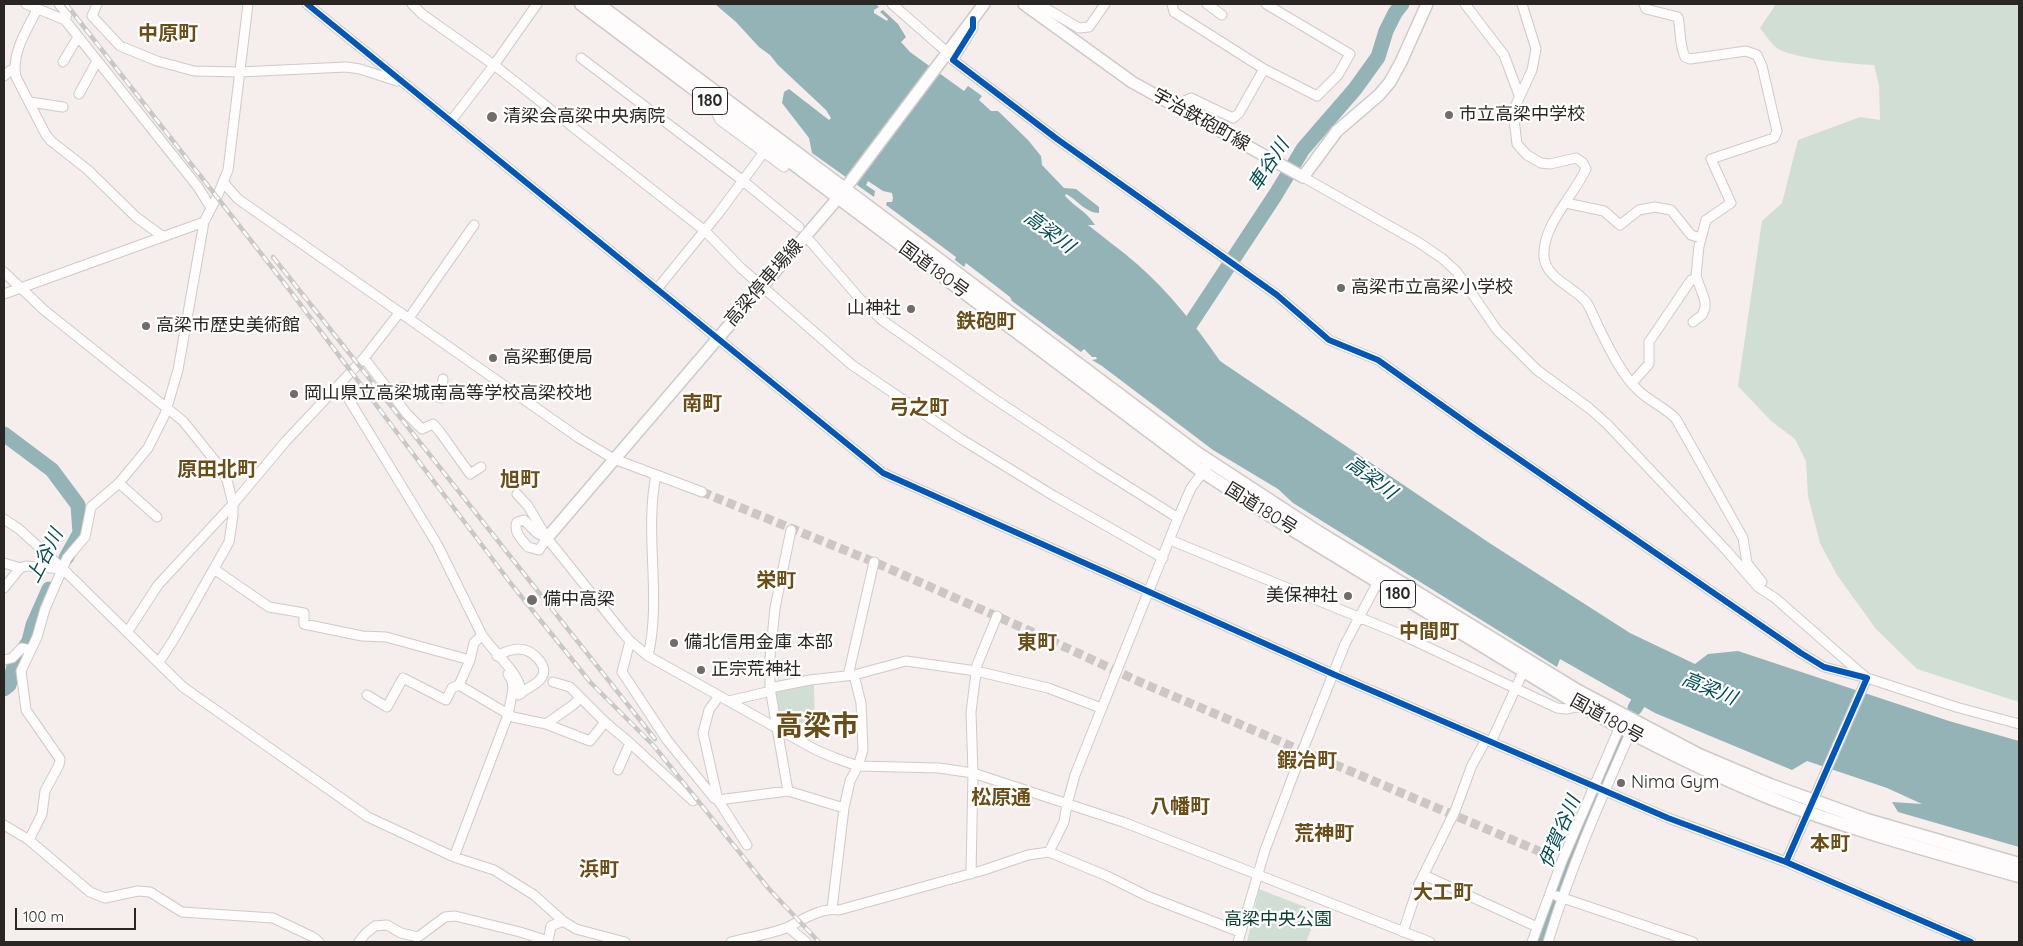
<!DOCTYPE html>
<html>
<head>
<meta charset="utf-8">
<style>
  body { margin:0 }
  #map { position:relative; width:2023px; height:946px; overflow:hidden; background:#f5eeec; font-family:Quicksand,sans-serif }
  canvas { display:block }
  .frame { position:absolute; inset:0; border:5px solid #2a2624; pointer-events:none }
  .scale { position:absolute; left:15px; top:908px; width:121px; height:22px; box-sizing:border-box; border:2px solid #2a2624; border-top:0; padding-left:6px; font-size:15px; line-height:18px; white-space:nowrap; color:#2a2624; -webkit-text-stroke:4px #fff; paint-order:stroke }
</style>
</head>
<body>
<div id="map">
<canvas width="2023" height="946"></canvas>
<div class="frame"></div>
<div class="scale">100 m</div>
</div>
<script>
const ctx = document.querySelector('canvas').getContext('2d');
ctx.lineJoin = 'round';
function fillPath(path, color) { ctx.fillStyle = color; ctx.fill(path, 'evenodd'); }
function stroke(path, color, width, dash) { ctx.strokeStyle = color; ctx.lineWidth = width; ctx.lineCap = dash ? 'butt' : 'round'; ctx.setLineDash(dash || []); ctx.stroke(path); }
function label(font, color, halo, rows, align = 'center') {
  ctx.font = font + ' Quicksand,"Noto Sans JP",sans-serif'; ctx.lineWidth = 4.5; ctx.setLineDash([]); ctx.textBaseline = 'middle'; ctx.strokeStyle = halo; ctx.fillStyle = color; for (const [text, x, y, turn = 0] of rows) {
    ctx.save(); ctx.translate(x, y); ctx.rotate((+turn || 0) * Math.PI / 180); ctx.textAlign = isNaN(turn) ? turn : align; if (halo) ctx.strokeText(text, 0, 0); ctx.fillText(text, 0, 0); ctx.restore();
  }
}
const green = new Path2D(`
  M1776,4H2019V702L1917,669L1876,629L1837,575L1820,543L1808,496L1806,461L1795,439L1771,421L1738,386L1762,221L1782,203L1798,140L1860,117L1880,120L1879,85L1874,65C1852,64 1796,59 1778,49C1771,44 1765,34 1760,28Z
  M814,682L815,738L780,720L774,693L776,689Z
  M1259,889L1318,912L1306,942H1247Z`);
const water = new Path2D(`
  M715,4H876L879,7L874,10V13L887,21L888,19L880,12L883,10L898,24L906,37L901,42L910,52L964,91L968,86L982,96L979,100L991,111H998L1028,140L1041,156L1042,165L1064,188L1076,189L1099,207V213C1086,213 1076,199 1066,194L1065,196C1076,208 1086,211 1095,225H1088C1104,238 1121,250 1137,264C1169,292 1196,326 1220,361L1491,544L1630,633L1695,664L1708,654L1738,651L1949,721L2019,741V847L1898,812L1892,802L1922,804L1887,788L1807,761L1792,770L1655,713L1560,659L1557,667L1293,503L1278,489L1213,450L1102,366L1092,360L1097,359L1096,357H1092L1084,349L1081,352L1012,301L1010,297L966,263L964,267L955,260L956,257L886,205L887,202H892L893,198L892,193L883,191L868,181L866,185L875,191L874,197L812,153L809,138L782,103L784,92L789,89L829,120L831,118L826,110L778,65L770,55L759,47L736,22Z`);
const river = new Path2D(`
  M1181,338L1276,194L1303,149L1355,89L1378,57L1386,31L1395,13L1402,4
  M4,434L52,470L78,505L80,533L66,558
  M4,689L9,685L15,663L29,641L33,625L49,589
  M1635,708L1648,686
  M1541,942L1559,886L1621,740`);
const minorTunnel = new Path2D(`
  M702,492L874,562L1039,635L1140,682L1562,861`);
const minor = new Path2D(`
  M26,4L65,20
  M59,4L67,14L65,20L198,187L211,208
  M97,4L92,16L120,46L157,61L194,71L240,72L346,67L360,69L397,81
  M307,4L883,473L1333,674L1668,818L1786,862L1971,942
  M412,4L422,14L494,65L705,231L741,268L852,365L961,439L1054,496L1163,558
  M892,4L948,53
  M1172,4L1174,12L1264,69L1317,96L1338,75L1350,54L1266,4
  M1207,4L1222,15
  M1465,4L1504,55L1519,95
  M1522,4L1536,49L1532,70L1513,111L1517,144L1527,155L1541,163L1550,164L1576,158L1583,163L1586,169C1573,197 1542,225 1544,257C1546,279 1576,288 1587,303C1591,310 1594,317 1597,324C1607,344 1621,374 1637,389C1648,401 1665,407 1676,419L1743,538L1747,563L1762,582
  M1644,4L1646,9L1678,17C1681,31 1679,44 1685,57L1690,59L1746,51L1757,55L1762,66L1777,131L1774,138L1711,159L1731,203L1706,220L1699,246L1696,276L1705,301V308L1702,315L1693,322
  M37,10C27,29 11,54 16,77L46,135L51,141L88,170L136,217L162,236
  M1034,10L1040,5L1079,28L1089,27L1105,4
  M973,19V28L953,60L1057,139L1277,295L1329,340L1378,360L1478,431L1801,653L1824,667L1867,678L1786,862
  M581,58L742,180L799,227
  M63,62L78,37
  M4,76L11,70L14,69
  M79,94L97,61
  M30,102L63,107
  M712,104L720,120L784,167
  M1178,108L1185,101L1191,98L1233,118L1239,113L1264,69
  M451,121L494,65L537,4
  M1303,177L1418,242L1443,259L1457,272L1497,330L1537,370L1589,408L1607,424L1726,550L1758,587L1775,598L1856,669L1867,678L1956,707L2019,724
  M223,182L238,199L579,438L614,459L702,492
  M1566,203L1604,211L1620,225L1639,210L1655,207L1671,210L1691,235L1701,238
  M810,241L860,299L882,320L990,396L1097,467L1178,518
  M4,272L44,310L183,421L220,467L227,480L233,504V516L229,542L174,639L159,662
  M657,289L718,214L764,152
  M4,294L204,222
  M409,318L474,225
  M364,358L407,414L422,429L433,424L440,432L470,474L481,467
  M1632,383L1649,364V342L1691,280
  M340,385L437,544L482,635C493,652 520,673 521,692
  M393,395L402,387L441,398L443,379
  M119,483L157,517
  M517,494L528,506L547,538L623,633L630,641L648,656L816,750L835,758L858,766L939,768L973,773L1123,822L1430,942
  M4,519L19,529L63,569L183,687L368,817L454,857L494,870L534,895L563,921L576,929L625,942
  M524,520L537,533L547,538L539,550L528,547C522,540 513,532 517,522Z
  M1170,540L1400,634L1557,708L1566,709L1581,706
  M4,563L20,568L26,566L63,569
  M214,569L269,607L304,613V624L362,636L386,637L470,660L459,685L452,688L446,700L403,678L387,707L367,695
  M4,588L20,568
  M128,631L158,585L233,504L286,441L364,358L400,312
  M630,641L622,672L667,740L714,798L718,800L788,791L844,808
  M497,656C513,647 527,645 539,660C543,665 545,669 543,675C538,686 526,687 519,695
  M648,656C662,597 644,535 656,475
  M4,660L12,658L22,648L31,650
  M470,660L474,643L482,635
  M848,676L874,562
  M553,682L570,687L605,722L630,743L618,770
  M459,685L513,717L546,724L590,741L605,722
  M770,688L810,680L854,675L906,661L976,671L1048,688L1101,708
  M719,696L709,710L703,733L718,800L747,845
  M729,701L771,691
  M546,724L573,705L580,698
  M1491,742L1524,670
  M630,743L693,801
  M788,791L770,688V658L775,608L791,530
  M4,825L29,840L90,892L105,898L138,891L150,892L182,912L273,918L313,937L319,942
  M29,840L42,814L45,791L59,765L60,759L26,710L21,671L37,637L45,609L67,558L85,537L91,507L119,483L148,448L165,414L178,370L204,222L217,197L228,170L248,4
  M1049,852L1064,822L1067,804L1075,775L1178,518L1191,488L1206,468
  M454,857L508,715L513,689L512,681L508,674
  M971,874L973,773L971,712L977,665L997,616
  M1424,875L1537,927
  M1557,896L1693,942
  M832,909L844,808L850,781L858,766L863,750L861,703L854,675
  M788,927L806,942
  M1403,932L1419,884L1455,811L1472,765L1486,740
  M359,942L365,934L375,926L387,925L401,933L418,937L445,917L455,916L520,932L548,941L551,926L563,921
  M731,942C746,938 776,933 788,927C802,920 822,907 839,910L984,870L1028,855L1049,852L1107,876L1147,896L1240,932
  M1238,942L1265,850L1302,752L1345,644L1380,578
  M1532,942L1562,861L1621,724
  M1548,942C1570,869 1601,799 1632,729`);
const major = new Path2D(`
  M1024,4L1132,82L1303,177L1337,131L1379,95L1390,82L1401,62L1427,4
  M547,538L838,198L984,4`);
const highway = new Path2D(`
  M581,4L1203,472L1285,525L1581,706C1641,739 1702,770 1765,796C1847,829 1934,852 2019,876
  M598,4L1197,453L1318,532L1578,691L1699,755L1770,785L1867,820L2019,864`);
const rail = new Path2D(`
  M66,4L288,288L512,585L591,683L653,745L769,889L819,942
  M273,257L655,739`);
const cycleway = new Path2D(`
  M307,4L883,473L1333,674L1668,818L1786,862L1971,942
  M973,19V28L953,60L1057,139L1277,295L1329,340L1378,360L1478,431L1801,653L1824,667L1867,678L1786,862`);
const markers = [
  [1449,115,5,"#716c6a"],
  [492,117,6,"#716c6a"],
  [1341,288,5,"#716c6a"],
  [911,309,5,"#716c6a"],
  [146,326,5,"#716c6a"],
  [493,358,5,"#716c6a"],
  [294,394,5,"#716c6a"],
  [1348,596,5,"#716c6a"],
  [532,600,6,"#716c6a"],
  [674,643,5,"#716c6a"],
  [701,670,5,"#716c6a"],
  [1621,783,5,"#716c6a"]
];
const shields = [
  [710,101,35],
  [1398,594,35]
];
const shieldNames = [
  ["180",710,101],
  ["180",1398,594]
];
const poiNames = [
  ["市立高梁中学校",1459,115],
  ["清梁会高梁中央病院",503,117],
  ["高梁市立高梁小学校",1351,288],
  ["山神社",901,309,"right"],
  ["高梁市歴史美術館",156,326],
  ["高梁郵便局",503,358],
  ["岡山県立高梁城南高等学校高梁校地",304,394],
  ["美保神社",1338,596,"right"],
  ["備中高梁",543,600],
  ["備北信用金庫 本部",684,643],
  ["正宗荒神社",711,670],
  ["Nima Gym",1631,783]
];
const streetNames = [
  ["宇治鉄砲町線",1201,120,29],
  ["国道180号",934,270,36],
  ["高梁停車場線",764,283,-49],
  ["国道180号",1261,509,32],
  ["国道180号",1607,719,29]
];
const parkNames = [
  ["高梁中央公園",1278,920]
];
const waterNames = [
  ["車谷川",1269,165,-57],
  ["高梁川",1049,232,37],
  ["高梁川",1371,478,37],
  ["上谷川",45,556,-63],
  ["高梁川",1709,689,22],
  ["伊賀谷川",1560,832,-67]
];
const quarterNames = [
  ["中原町",168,34],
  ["鉄砲町",986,322],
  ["南町",702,404],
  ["弓之町",919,408],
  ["原田北町",217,470],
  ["旭町",520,480],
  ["栄町",776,581],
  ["中間町",1429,632],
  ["東町",1037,643],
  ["鍜冶町",1307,761],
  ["松原通",1001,798],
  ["八幡町",1180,807],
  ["荒神町",1324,834],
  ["本町",1830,844],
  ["浜町",599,870],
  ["大工町",1443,893]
];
const townNames = [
  ["高梁市",817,727]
];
fillPath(green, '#d1ded4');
fillPath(water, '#94b3b7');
stroke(river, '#94b3b7', 15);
stroke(minorTunnel, '#ccc6c4', 9, [9, 4.5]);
stroke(minor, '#cfcac8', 11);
stroke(major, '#cfcac8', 14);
stroke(highway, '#cfcac8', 15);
stroke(minor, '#fefcfc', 9);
stroke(major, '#fefcfc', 11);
stroke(highway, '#fefcfc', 12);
stroke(rail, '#cac8c7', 4.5);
stroke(rail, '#fff', 2.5, [8]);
stroke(cycleway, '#0057b8', 6);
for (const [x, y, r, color] of markers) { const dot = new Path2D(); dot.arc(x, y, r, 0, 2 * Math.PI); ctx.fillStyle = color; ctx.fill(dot); stroke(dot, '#fff', 2); }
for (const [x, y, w] of shields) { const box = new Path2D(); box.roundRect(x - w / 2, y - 13.5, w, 27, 4); ctx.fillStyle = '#fff'; ctx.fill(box); stroke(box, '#2a2624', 1); }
label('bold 16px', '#2a2624', null, shieldNames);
label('18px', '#2a2624', '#fff', poiNames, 'left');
label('18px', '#2a2624', '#fff', streetNames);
label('18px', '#073d2a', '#fff', parkNames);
label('italic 19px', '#014c53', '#fff', waterNames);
label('bold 20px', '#6b4e17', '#fff', quarterNames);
label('bold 28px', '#6b4e17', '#fff', townNames);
</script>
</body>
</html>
